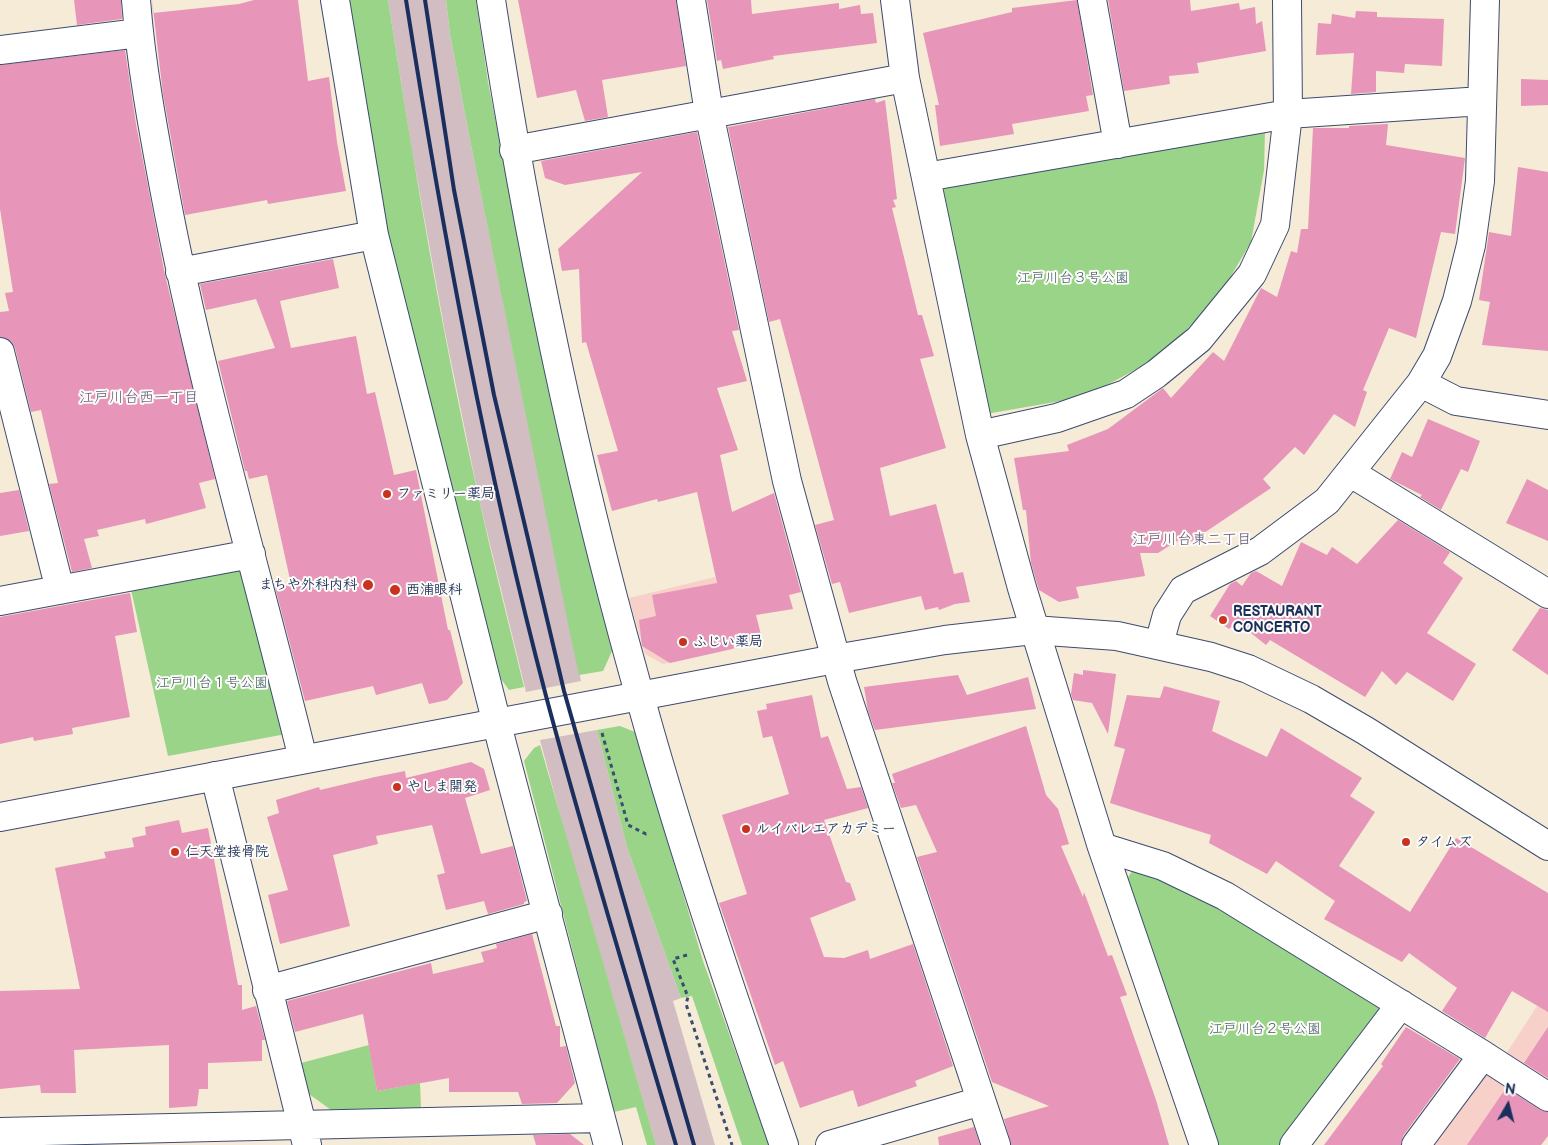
<!DOCTYPE html>
<html>
<head>
<meta charset="utf-8">
<style>
  body { margin:0 }
  #map { position:relative; width:1548px; height:1145px; overflow:hidden; background:#f5ebd6; font-family:"Balsamiq Sans",sans-serif }
  canvas { display:block }
  .north { position:absolute; left:1483px; top:1080px; width:50px; height:50px; -webkit-text-stroke:4px #fdfcf7; paint-order:stroke; rotate:8deg; font-size:14px; font-weight:700; line-height:20px; text-align:center; color:#1b2f5e }
  .north::after { content:''; display:block; margin:auto; width:18px; height:22px; background:#1b2f5e; clip-path:polygon(50% 0,100% 100%,50% 72%,0 100%) }
</style>
</head>
<body>
<div id="map">
<canvas width="1548" height="1145"></canvas>
<div class="north">N</div>
</div>
<script>
const ctx = document.querySelector('canvas').getContext('2d');
ctx.lineJoin = 'round';
function fillPath(path, color) { ctx.fillStyle = color; ctx.fill(path, 'evenodd'); }
function stroke(path, color, width, dash) { ctx.strokeStyle = color; ctx.lineWidth = width; ctx.lineCap = dash ? 'butt' : 'round'; ctx.setLineDash(dash || []); ctx.stroke(path); }
function label(font, color, halo, rows, align = 'center') {
  ctx.font = font + ' "Balsamiq Sans","Klee One",sans-serif'; ctx.lineWidth = 4; ctx.setLineDash([]); ctx.textBaseline = 'middle'; ctx.strokeStyle = halo; ctx.fillStyle = color; for (const [text, x, y, turn = 0] of rows) {
    ctx.save(); ctx.translate(x, y); ctx.rotate((+turn || 0) * Math.PI / 180); ctx.textAlign = isNaN(turn) ? turn : align; if (halo) ctx.strokeText(text, 0, 0); ctx.fillText(text, 0, 0); ctx.restore();
  }
}
const built = new Path2D(`
  M715,577L732,649L663,664L645,654L629,598Z
  M1548,989V1086L1504,1057Z
  M1491,1072L1548,1110V1115L1525,1145H1427L1479,1076Z`);
const industrial = new Path2D(`
  M388,0H446L450,34L470,140L581,681L526,692L479,499L445,332L411,145Z
  M597,730L627,847L681,998L673,1001L715,1145H656L568,844L540,740Z`);
const green = new Path2D(`
  M349,0H388C414,167 442,334 479,499C493,562 509,625 524,687L509,690L501,679L393,263L354,43Z
  M446,0H476L488,82L525,272L584,537L613,649L603,671L579,675L572,643L470,140L450,34Z
  M1265,130L1264,170L1251,242L1215,303L1154,360L1084,397L986,414L943,187L1120,158Z
  M231,566L244,574L286,734L168,756L130,585Z
  M620,726L635,732L703,961L769,1145H742L692,996L681,998L627,847L597,730Z
  M540,745L656,1145H647L636,1107L614,1112L524,761L534,748Z
  M1135,867L1190,889L1376,1000L1381,1015L1281,1145H1218L1126,880Z
  M369,1045L377,1091L420,1083L421,1109L331,1110L309,1094L301,1063Z`);
const building = new Path2D(`
  M74,0H121L122,19L77,25Z
  M152,0L153,13L239,4L254,0H298L308,81L329,77L337,142L346,191L268,204L267,200L185,215L163,94Z
  M518,0H676L686,66L602,80L608,117L585,121L576,90L537,98Z
  M707,0H751L752,14L839,3V9L860,5L861,14L873,13L877,43L773,56L774,59L723,69L721,60L717,61Z
  M1077,0L1093,95L1086,96L1089,111L1012,124L1014,134L940,146L935,105H939L923,33L1012,12V8Z
  M1108,0H1190L1191,11L1239,3L1240,10L1255,7L1256,24L1262,21L1266,51L1197,63L1199,73L1169,76L1170,84L1124,91Z
  M1356,11L1377,12V17L1444,19L1442,66L1405,64L1404,73L1376,71V92L1351,94L1354,53L1316,55L1318,23L1331,24L1332,14L1355,18Z
  M125,50L136,124L165,275L215,479L199,483L206,508L146,524L145,519L97,530L99,536L84,539L92,568L72,572L49,484L58,483L41,410L31,412L15,348L11,341L0,337V312L9,311L5,293L13,292L0,209V65Z
  M1521,79L1548,80V105L1521,106Z
  M875,99L876,103L885,100L897,199L893,200L896,207L892,208L918,315H922L934,356L920,359L946,448L880,468L890,516L936,504L954,574L963,572L970,602L955,604L939,610L938,607L925,610L921,596L849,613L840,582L832,584L815,525L834,520L780,319L769,322L728,127Z
  M1388,124L1386,145L1465,158L1455,234L1441,232L1416,338L1389,328L1363,390L1367,392L1355,427L1334,414L1304,455L1295,447L1263,479L1271,488L1189,543L1185,536L1158,553H1140L1145,576L1076,587L1079,598L1059,602L1039,590L1031,563L1026,510H1023L1014,458L1069,451L1067,445L1108,429L1163,388L1171,398L1213,352L1224,361L1261,288L1277,297L1291,251L1297,253L1301,229H1308L1313,128H1349V126Z
  M697,132L739,330L732,331L747,381L717,388L738,450L720,455L732,512L774,493L801,592L789,595L793,609L756,615L762,639L732,649L670,663L642,646L639,620L656,616L652,595L717,583L697,492L658,502L657,499L612,511L597,455L618,451L586,342L582,343L579,269L562,271L558,249L642,172L565,185L545,178L541,161Z
  M1518,167L1548,172V351L1482,345L1490,302L1479,300L1489,232L1511,236Z
  M333,259L339,288L280,301L291,348L356,336L367,394L375,392L394,475L416,470L448,630H450L463,683L447,700L429,704L422,683L376,695L373,686L305,701L275,587L291,584L267,475L249,479L247,471H245L218,361L275,348L256,299L206,310L200,284Z
  M1428,419L1480,441L1468,472L1461,469L1441,510L1420,497L1422,495L1390,479L1402,452L1412,457Z
  M1527,479L1548,490V541L1506,523Z
  M19,490L29,531L0,536V493Z
  M1398,520L1450,552L1443,563L1463,578L1427,633L1476,664L1453,701L1407,672L1396,685L1382,671L1365,697L1270,640L1266,645L1237,622L1229,629L1210,616L1230,584L1236,581L1242,586L1251,573L1256,571L1282,586L1301,542L1327,555L1332,547L1357,564Z
  M130,593L137,632L115,636L130,717L72,728L73,734L34,741L33,737L0,744V617Z
  M1540,608L1548,610V675L1512,650Z
  M1083,670L1116,674L1108,734L1092,703L1073,700L1071,694L1074,673L1083,675Z
  M958,675L967,695L1028,677L1036,709L875,730L868,711L864,687Z
  M1164,686L1220,701L1212,731L1267,757L1281,728L1362,778L1350,796L1375,812L1339,866L1410,912L1456,838L1548,893V1012L1512,991L1485,1038L1442,1011L1457,988L1409,953L1402,962L1324,919L1335,901L1276,861L1267,874L1209,843L1211,835L1110,803L1125,749L1114,746L1127,695L1160,698Z
  M812,695L821,738L828,736L847,789L861,787L868,808L824,820L846,882L850,883L856,900L810,918L824,957L844,958L868,950L870,959L913,944L953,1066L915,1081L917,1086L858,1107L853,1090L800,1108L783,1061L775,1065L719,903L747,894L722,815L789,794L772,736L763,738L757,711L767,709L766,704Z
  M1026,726L1046,795L1058,809L1069,844L1061,846L1083,897L1084,892L1108,956L1112,955L1127,995L1120,997L1156,1100L1169,1145H1011L1004,1119L1049,1106L992,1082L917,857L937,852L916,805L901,808L892,783H895L892,774Z
  M471,762L484,769L490,790L465,798L481,854L513,846L527,901L524,902V904L488,914L484,901L446,910L437,875L445,873L432,825L376,836L378,844L333,855L350,926L280,944L268,895L288,890L267,817L279,813L276,800L319,787L320,790L375,777L405,771L406,778Z
  M179,820L182,833L208,828L238,985H242V1010L256,1006L265,1040H262V1061L208,1063V1089H199L197,1106L169,1108V1045L74,1050L76,1093H41L40,1085L0,1089V991L80,989L55,868L106,858L104,852L134,847L132,838L146,835L145,827Z
  M532,934L556,1026H560V1047L566,1046L575,1083L557,1103L522,1104L518,1092H449V1078L377,1091L363,1014L295,1032L287,1001L431,963L433,974L484,962L481,952L497,948L496,944Z
  M1406,1027L1460,1059L1403,1136L1401,1145H1324L1383,1066L1381,1064Z
  M1548,1027V1078L1524,1063Z
  M1506,1088L1540,1110L1548,1112V1136L1541,1145H1467Z
  M974,1127L980,1145H939L938,1137Z
  M570,1134L584,1145H536L533,1135Z`);
const path = new Path2D(`
  M602,733L628,825L646,834L649,833
  M687,955L673,959L688,997L686,1004L732,1145`);
const minor = new Path2D(`
  M136,0C141,65 153,129 165,193C201,384 257,571 303,759
  M335,0L374,235L502,744L608,1145
  M491,0C526,227 572,453 634,675C677,834 730,989 784,1145
  M691,0L709,113L787,481L842,681L996,1145
  M895,0L905,78L980,435L1022,588L1102,847L1204,1145
  M1092,0L1118,144
  M0,50L139,33
  M514,150L905,78
  M926,177L1288,114L1482,101
  M180,272L374,235
  M0,352L60,590
  M1421,383L1456,401L1548,415
  M980,435L1057,418L1126,394L1156,374L1199,339L1252,274L1275,225L1288,114L1287,0
  M1351,473L1548,594
  M0,601L251,554
  M1159,644L1167,615L1183,590L1260,551L1327,501L1421,383L1437,356L1457,301L1471,245L1480,181L1485,0
  M215,776L307,1145
  M1102,847L1163,866L1225,896L1483,1055L1416,1145
  M267,990L548,914
  M1483,1055L1548,1097
  M0,1132L600,1118
  M830,1145L981,1101
  M1294,1145L1401,1004`);
const tertiary = new Path2D(`
  M0,817L835,659L945,640L1033,630L1117,636L1211,657L1248,669L1311,699L1366,731L1548,846`);
const rail = new Path2D(`
  M406,0C443,234 486,467 546,696C586,846 632,996 676,1145
  M425,0L454,190L494,395L564,691L694,1145`);
const markers = [
  [387,494,5,"#c8321e"],
  [368,585,6,"#c8321e"],
  [395,590,6,"#c8321e"],
  [1223,620,5,"#c8321e"],
  [683,642,5,"#c8321e"],
  [397,787,5,"#c8321e"],
  [746,829,5,"#c8321e"],
  [1406,842,5,"#c8321e"],
  [175,852,5,"#c8321e"]
];
const parkNames = [
  ["江戸川台３号公園",1073,278],
  ["江戸川台１号公園",212,683],
  ["江戸川台２号公園",1265,1029]
];
const poiNames = [
  ["ファミリー薬局",397,494],
  ["まちや外科内科",357,585,"right"],
  ["西浦眼科",406,590],
  ["RESTAURANT",1233,612],
  ["CONCERTO",1233,628],
  ["ふじい薬局",693,642],
  ["やしま開発",407,787],
  ["ルイバレエアカデミー",756,829],
  ["タイムズ",1416,842],
  ["仁天堂接骨院",185,852]
];
const neighbourhoodNames = [
  ["江戸川台西一丁目",139,398],
  ["江戸川台東二丁目",1192,540]
];
fillPath(built, '#f7d0ca');
fillPath(industrial, '#d2bec2');
fillPath(green, '#99d488');
fillPath(building, '#e795b9');
stroke(minor, '#3c4b70', 30);
stroke(tertiary, '#3c4b70', 30);
stroke(path, '#3c4b70', 3, [4, 4]);
stroke(minor, '#fff', 28);
stroke(tertiary, '#fff', 28);
stroke(rail, '#1b2f5e', 4);
for (const [x, y, r, color] of markers) { const dot = new Path2D(); dot.arc(x, y, r, 0, 2 * Math.PI); ctx.fillStyle = color; ctx.fill(dot); stroke(dot, '#fdfcf7', 2); }
label('14px', '#3a5868', '#fdfcf7', parkNames);
label('bold 14px', '#1b2f5e', '#fdfcf7', poiNames, 'left');
label('15px', '#62537e', '#fdfcf7', neighbourhoodNames);
</script>
</body>
</html>
